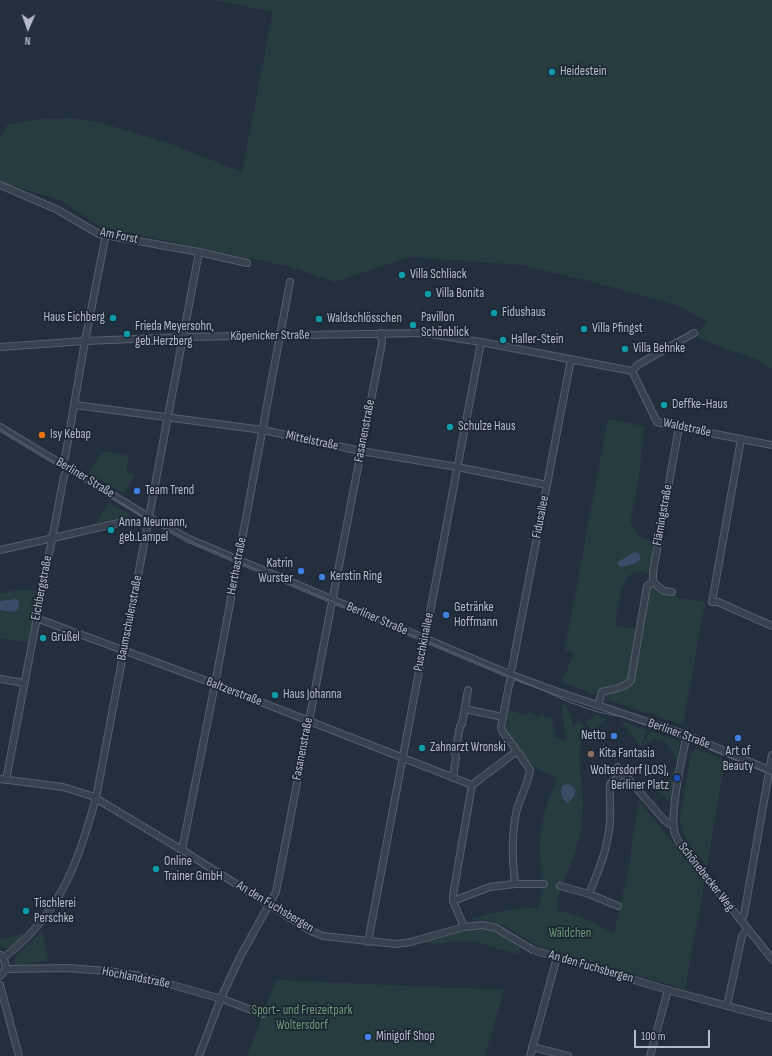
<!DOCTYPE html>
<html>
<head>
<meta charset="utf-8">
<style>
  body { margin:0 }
  #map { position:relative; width:772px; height:1056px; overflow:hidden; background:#242f3e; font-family:"Sofia Sans Condensed",sans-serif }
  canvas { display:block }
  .north { position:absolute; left:8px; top:8px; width:40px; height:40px; -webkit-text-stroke:3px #1d2633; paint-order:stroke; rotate:182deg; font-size:11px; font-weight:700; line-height:16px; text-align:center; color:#b4bcc9 }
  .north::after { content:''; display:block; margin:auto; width:14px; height:18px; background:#b4bcc9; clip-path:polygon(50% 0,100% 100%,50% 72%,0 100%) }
  .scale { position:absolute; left:634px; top:1030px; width:76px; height:18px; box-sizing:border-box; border:2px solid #b4bcc9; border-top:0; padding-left:5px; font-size:12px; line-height:14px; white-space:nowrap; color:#b4bcc9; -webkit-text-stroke:3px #1d2633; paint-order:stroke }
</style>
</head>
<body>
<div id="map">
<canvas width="772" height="1056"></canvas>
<div class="north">N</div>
<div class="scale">100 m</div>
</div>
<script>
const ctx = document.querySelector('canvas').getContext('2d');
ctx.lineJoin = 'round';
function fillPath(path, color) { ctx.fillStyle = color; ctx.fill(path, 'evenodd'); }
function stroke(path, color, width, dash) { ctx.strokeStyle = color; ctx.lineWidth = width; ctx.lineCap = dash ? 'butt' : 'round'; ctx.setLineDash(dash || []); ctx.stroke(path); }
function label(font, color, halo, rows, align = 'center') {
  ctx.font = font + ' "Sofia Sans Condensed",sans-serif'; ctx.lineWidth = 3.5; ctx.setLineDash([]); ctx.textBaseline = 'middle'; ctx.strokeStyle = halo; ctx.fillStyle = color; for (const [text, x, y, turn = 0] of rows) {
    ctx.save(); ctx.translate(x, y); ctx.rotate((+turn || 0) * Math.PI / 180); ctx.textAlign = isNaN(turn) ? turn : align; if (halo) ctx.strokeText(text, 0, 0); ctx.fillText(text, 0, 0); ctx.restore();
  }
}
const green = new Path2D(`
  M214,0H772V369L758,360L723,348L695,336L707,321L676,305L590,281L521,265L410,257L335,282L291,267L101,227L60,200L0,182V139L8,124L42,119L75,118L105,124L174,145L242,172L273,12Z
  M608,419L644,426L639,478L630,522C634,535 643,540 656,542L650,574C645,573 640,570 635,572C620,577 616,613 616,626L639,629L629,680L604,688L599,696L562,682L574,653L565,649Z
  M102,451L129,456L126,473L135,474L124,494L89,473Z
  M108,503L132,515L97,523Z
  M653,584L663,593L675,597L705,602L683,725L606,699V694L632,686L648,590Z
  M17,590H38L28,643L0,638V594Z
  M563,705C571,710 572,718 573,728L579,720L586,728L582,739L579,757L583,804L581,830L574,857L560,889L558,900V910C581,916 594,922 614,934L630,863L632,841L639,800L683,856L705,880L685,989L538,946L505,926L484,919L467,921C491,912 513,908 538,908C547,886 540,872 540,850C540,824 547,800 558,778L533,767L506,730L508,709L526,716L529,712L539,717L541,713L544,714L543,716L550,719L552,717L555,738H559V741L566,740L562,708Z
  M596,715L607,719L593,731L585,722Z
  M620,721L648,730L641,746Z
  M650,731L679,741L677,761L674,758L676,756L662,738L658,741L654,737L642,748Z
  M698,749L725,760L707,866C694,851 681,838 680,817L691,752Z
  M676,769L670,801L664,798L655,790L672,776L671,774Z
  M480,928L498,933L521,949L519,954L471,941H453L437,944L422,942Z
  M42,931L48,961L28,963L22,965H15V957Z
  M21,934L23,937L8,949L0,946V939Z
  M276,980L504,990L485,1056H247Z`);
const water = new Path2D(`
  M634,552L639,554L640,556V560L633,564L621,567L618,565V562Z
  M16,599L19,602L18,610L12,612L0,610V601Z
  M568,784L572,786L576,791L574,797L567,803C561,797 559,793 563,785Z`);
const minor = new Path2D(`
  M0,185L56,209L99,234L199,252L247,263
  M0,347L85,341L183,337L424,333L481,342L632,371L639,364L694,333
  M632,371L657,422L679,427L772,445
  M75,405L263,430L361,451L457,467L547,485
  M0,427L149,517L189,539L509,674L561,693L684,734L772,771
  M741,439L712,602H718L772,626
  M62,464L65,458L85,341L106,234
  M0,550L127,521
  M672,592L664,591L653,582V572L679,427
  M36,618L215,684L472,785
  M509,674L512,668L571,359
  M0,679L24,683
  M598,705L602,692C611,689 627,688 631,680L647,586L653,582
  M465,709L503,717
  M687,735C682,756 669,816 675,834C678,843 685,851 691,858L772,959
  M618,767L664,820L669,824L673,823
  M453,778L456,757L455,754L460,726L462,724L468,690
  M0,779L63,787L92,796L182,850L311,931L323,936L396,944L411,942L464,927L483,925L496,928L533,950L668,990L772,1018
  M6,780L64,476L68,468
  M182,850L215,684L290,282
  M515,884C512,859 511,834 517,809C521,796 528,784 530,770L517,751
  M560,886L589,894L618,906
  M589,894C599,870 608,848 610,822C611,809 609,797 610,784L624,773
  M453,901L490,887L515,884H544
  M740,920L744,915L772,755
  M464,927L453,901V895L472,785L517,751L502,731L501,727L509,685L512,675
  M368,942L481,342
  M3,958C60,915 77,865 96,798L199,252
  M5,969L67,968L108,971L141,976L225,1000L262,1014
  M0,976C7,970 7,962 1,955
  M0,985L19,1056
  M727,1006L742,936L747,929
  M532,1047L568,1056
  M199,1056L221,998L240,957L276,892L382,343L381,333
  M530,1056L557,957
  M650,1056L668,990`);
const tram = new Path2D(`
  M0,429L148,519L192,542L547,692L569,702L598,712L623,717L686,740L772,775`);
const markers = [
  [552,72,4,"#0f9aa8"],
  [402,275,4,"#0f9aa8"],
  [428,294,4,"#0f9aa8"],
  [494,313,4,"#0f9aa8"],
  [113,318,4,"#0f9aa8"],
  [319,319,4,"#0f9aa8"],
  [413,325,4,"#0f9aa8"],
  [584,329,4,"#0f9aa8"],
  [127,334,4,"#0f9aa8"],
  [503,340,4,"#0f9aa8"],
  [625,349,4,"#0f9aa8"],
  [664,405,4,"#0f9aa8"],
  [450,427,4,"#0f9aa8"],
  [42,435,4,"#e8710a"],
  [137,491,4,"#3f7fe0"],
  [111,530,4,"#0f9aa8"],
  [301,571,4,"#3f7fe0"],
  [322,577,4,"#3f7fe0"],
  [446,615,4,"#3f7fe0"],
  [43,638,4,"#0f9aa8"],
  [275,695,4,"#0f9aa8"],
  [614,736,4,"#3f7fe0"],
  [738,738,4,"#3f7fe0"],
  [422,748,4,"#0f9aa8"],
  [591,754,4,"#8d6e63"],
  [677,778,4,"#1a4fb4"],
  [156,869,4,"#0f9aa8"],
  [26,911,4,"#0f9aa8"],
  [368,1037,4,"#3f7fe0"]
];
const poiNames = [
  ["Heidestein",560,72],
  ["Villa Schliack",410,275],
  ["Villa Bonita",436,294],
  ["Fidushaus",502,313],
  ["Haus Eichberg",105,318,"right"],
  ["Pavillon",421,318],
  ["Schönblick",421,333],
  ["Waldschlösschen",327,319],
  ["Frieda Meyersohn,",135,327],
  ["geb.Herzberg",135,342],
  ["Villa Pfingst",592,329],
  ["Haller-Stein",511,340],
  ["Villa Behnke",633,349],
  ["Deffke-Haus",672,405],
  ["Schulze Haus",458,427],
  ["Isy Kebap",50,435],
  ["Team Trend",145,491],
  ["Anna Neumann,",119,523],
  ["geb.Lampel",119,538],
  ["Katrin",293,564,"right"],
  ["Wurster",293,579,"right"],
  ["Kerstin Ring",330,577],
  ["Getränke",454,608],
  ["Hoffmann",454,623],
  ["Grüßel",51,638],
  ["Haus Johanna",283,695],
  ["Netto",606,736,"right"],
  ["Zahnarzt Wronski",430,748],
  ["Art of",738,752,"center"],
  ["Beauty",738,767,"center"],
  ["Kita Fantasia",599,754],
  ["Woltersdorf (LOS),",669,771,"right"],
  ["Berliner Platz",669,786,"right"],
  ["Online",164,862],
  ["Trainer GmbH",164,877],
  ["Tischlerei",34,904],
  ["Perschke",34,919],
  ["Minigolf Shop",376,1037]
];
const streetNames = [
  ["Am Forst",119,236,12],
  ["Köpenicker Straße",270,336,-1],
  ["Waldstraße",687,428,12],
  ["Fasanenstraße",365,431,-79],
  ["Mittelstraße",312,441,12],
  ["Berliner Straße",85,478,31],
  ["Flämingstraße",663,515,-80],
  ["Fidusallee",541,517,-79],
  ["Herthastraße",237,566,-79],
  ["Eichbergstraße",42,588,-79],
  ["Baumschulenstraße",130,618,-79],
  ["Berliner Straße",377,619,23],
  ["Puschkinallee",424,642,-79],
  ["Baltzerstraße",234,692,21],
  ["Berliner Straße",679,734,20],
  ["Fasanenstraße",303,749,-79],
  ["Schönebecker Weg",706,877,52],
  ["An den Fuchsbergen",275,907,31],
  ["An den Fuchsbergen",591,967,16],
  ["Hochlandstraße",136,978,11]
];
const parkNames = [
  ["Wäldchen",570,934],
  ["Sport- und Freizeitpark",302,1011],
  ["Woltersdorf",302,1026]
];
fillPath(green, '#263c3f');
fillPath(water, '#394c67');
stroke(minor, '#565f6c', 8);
stroke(minor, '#38414e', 6);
stroke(tram, '#5a6575', 1);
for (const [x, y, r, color] of markers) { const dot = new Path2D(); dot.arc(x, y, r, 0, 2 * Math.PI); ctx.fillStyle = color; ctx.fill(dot); stroke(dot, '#1d2633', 1.5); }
label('13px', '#b4bcc9', '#1d2633', poiNames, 'left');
label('13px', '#b4bcc9', '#1d2633', streetNames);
label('13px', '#6b9a76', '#1d2633', parkNames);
</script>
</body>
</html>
